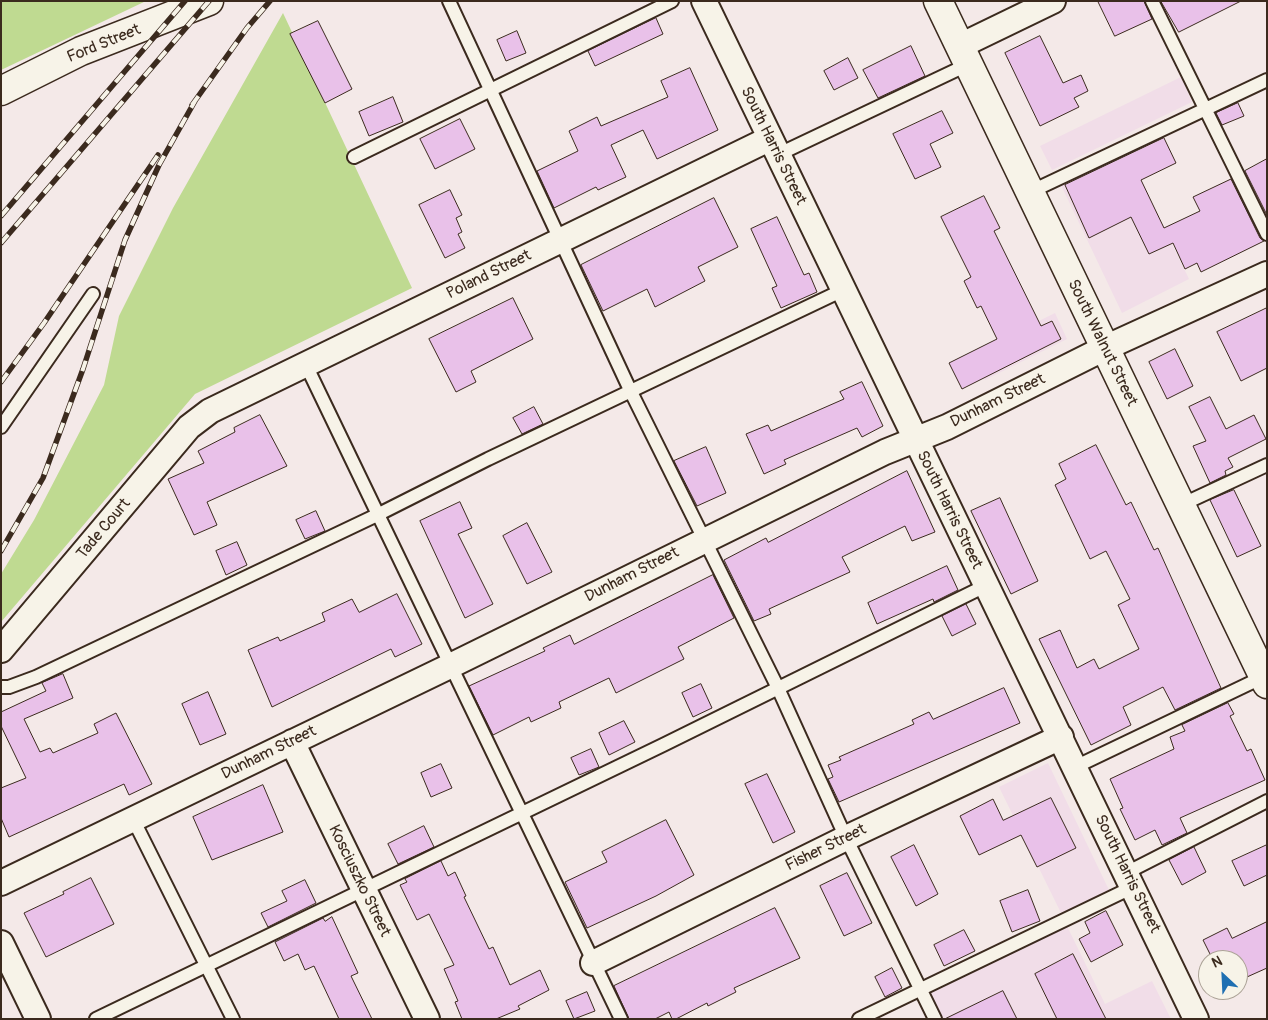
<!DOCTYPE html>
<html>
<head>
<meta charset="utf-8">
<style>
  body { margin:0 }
  #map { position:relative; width:1268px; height:1020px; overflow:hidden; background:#f4e9e8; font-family:Pangolin,sans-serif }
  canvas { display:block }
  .frame { position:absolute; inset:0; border:2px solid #3b2a1e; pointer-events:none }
  .north { position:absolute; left:1198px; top:950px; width:50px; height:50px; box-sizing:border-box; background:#f7f3e8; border:1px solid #aca397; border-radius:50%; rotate:335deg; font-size:14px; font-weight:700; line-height:20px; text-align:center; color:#3b2a1e }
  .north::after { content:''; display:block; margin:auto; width:18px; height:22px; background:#1f6fb2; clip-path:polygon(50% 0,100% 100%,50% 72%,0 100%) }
</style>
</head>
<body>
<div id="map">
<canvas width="1268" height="1020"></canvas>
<div class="frame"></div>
<div class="north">N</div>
</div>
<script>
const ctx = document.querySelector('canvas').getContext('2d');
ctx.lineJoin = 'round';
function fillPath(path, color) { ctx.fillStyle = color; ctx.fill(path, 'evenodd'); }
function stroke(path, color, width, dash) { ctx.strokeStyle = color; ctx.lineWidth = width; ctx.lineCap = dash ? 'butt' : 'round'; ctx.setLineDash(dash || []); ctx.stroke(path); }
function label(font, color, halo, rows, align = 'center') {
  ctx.font = font + ' Pangolin,sans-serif'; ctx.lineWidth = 4.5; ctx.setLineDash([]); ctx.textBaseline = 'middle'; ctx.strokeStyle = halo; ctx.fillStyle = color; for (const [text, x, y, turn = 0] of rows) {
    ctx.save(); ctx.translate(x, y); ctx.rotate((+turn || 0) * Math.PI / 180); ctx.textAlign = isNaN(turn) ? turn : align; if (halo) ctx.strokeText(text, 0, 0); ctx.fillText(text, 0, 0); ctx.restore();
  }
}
const built = new Path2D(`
  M1181,77L1192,102L1052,170L1040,146Z
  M1128,153L1189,279L1122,313L1061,185Z
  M1055,313L1067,339L985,380L972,354Z
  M1048,763L1109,890L1061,913L999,787Z
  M1067,926L1105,1004L1152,981L1171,1019H943L931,993Z`);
const green = new Path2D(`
  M1,1H146L1,70Z
  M283,13L412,288L195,394L1,622V574L34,520L104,385L119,316L173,208Z`);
const building = new Path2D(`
  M1098,1H1144L1152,19L1115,36Z
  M1161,1H1241L1179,32Z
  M656,18L663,34L595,66L588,51Z
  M318,21L352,89L325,103L290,34Z
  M517,31L526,53L506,61L497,40Z
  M1040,36L1063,83L1081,75L1088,91L1074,98L1079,107L1040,126L1005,53Z
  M911,46L925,76L878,98L863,70Z
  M848,58L858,78L834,90L824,71Z
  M690,68L718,130L657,159L643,130L611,145L626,177L598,190L596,187L554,208L537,171L578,151L569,131L597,117L601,126L668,97L661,81Z
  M393,97L403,122L369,136L359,112Z
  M1238,103L1244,116L1222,125L1216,113Z
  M942,111L953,133L930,144L941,167L915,179L893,134Z
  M460,119L475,149L435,169L420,139Z
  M1164,138L1176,163L1141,180L1164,228L1200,211L1193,197L1231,179L1260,238L1264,241L1201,272L1197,263L1185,269L1173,243L1149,254L1131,217L1089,238L1065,185Z
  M1267,159V215L1245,171Z
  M450,190L462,215L456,218L462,232L458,234L465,248L445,258L419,205Z
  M984,196L1000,228L994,231L1041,326L1052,321L1061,339L962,389L949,363L997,339L981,306L977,308L964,281L971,277L941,217Z
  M714,198L738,247L698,267L705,281L655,307L647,289L603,311L581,265Z
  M777,217L804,275L809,273L817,292L781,308L772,288L777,286L751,229Z
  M513,298L533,339L471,371L476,382L456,392L429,339Z
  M1267,308V368L1241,381L1217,332Z
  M1175,349L1193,386L1167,399L1149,362Z
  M862,382L883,426L862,437L857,428L784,460L786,464L764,474L746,434L768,425L771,431L844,399L840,392Z
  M1210,397L1226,429L1254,415L1266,439L1228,458L1233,467L1225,471L1226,475L1210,483L1193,446L1206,441L1189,407Z
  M534,407L543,424L522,434L513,418Z
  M260,415L287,466L207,502L217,525L194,535L168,479L204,463L198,451L235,432L234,428Z
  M1096,445L1126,505L1131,502L1154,550L1158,548L1221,688L1175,710L1163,687L1123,707L1131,725L1091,745L1039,639L1060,630L1077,668L1094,659L1099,669L1139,649L1118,605L1130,599L1106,551L1090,559L1055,485L1066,479L1059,464Z
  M706,447L726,493L697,506L674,461Z
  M907,471L935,532L912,541L905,526L842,557L850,572L769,609L771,614L754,621L724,560L766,538L768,542Z
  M1234,490L1261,546L1237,557L1210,500Z
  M1000,498L1038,581L1011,594L971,511Z
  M460,502L472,528L458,534L493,604L465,618L420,521Z
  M316,511L325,531L305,539L296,520Z
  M527,523L552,572L527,584L503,536Z
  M237,542L247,565L226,575L216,551Z
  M947,566L958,590L934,602L933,599L877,624L868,603Z
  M713,575L734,618L678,647L684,659L616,693L609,678L559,702L561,708L531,722L529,717L493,735L469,686L545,651L543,648L570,635L574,644Z
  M397,594L422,644L395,657L391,649L272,707L248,650L278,637L280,641L325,621L322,613L352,599L359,612Z
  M966,604L976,624L952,636L942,616Z
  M63,674L73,698L24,719L40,752L50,748L53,753L98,733L94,724L116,713L152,784L129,795L124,784L9,837L1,818V788L26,778L1,726V712L46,691L42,683Z
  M701,684L712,708L693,717L682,693Z
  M1004,688L1020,723L839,802L828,779L833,777L828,765L841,760L839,757L914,724L912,720L929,712L933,719Z
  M208,692L226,734L200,745L182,704Z
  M1228,703L1234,714L1230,716L1247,751L1251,749L1265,780L1180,818L1187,833L1162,845L1155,830L1135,840L1120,809L1123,808L1110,779L1174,749L1170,737L1185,731L1182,725Z
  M624,721L635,742L609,755L599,733Z
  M591,749L599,767L579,775L571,758Z
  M441,764L452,788L431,797L421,773Z
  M767,774L795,832L773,843L745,784Z
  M263,785L283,832L212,860L193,817Z
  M1051,798L1076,848L1037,867L1021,835L979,855L960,816L993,799L1003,820Z
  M666,820L694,875L656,896L587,928L565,882L607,862L602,852Z
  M424,826L434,847L398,864L388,844Z
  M914,845L938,894L916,906L891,857Z
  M1267,845V875L1244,886L1232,861Z
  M1194,847L1206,872L1182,885L1169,860Z
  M441,861L448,876L455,872L466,896L464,897L489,949L493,947L510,985L540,970L549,990L518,1006L520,1009L496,1019H462L455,1002L458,1001L444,969L454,965L429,914L417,920L400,885L407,882L405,879Z
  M847,873L872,923L844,936L820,886Z
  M91,878L114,924L46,957L24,913L64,894L63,892Z
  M305,880L316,903L268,927L261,913L287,901L282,891Z
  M1028,890L1040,921L1012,932L1000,901Z
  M775,908L800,958L734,988L736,992L708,1006L707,1003L676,1019H672L669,1012L655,1019H629L614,986Z
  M1106,911L1123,945L1091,962L1079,939L1090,933L1085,922Z
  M332,917L358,973L351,976L372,1019H339L314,966L305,970L298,954L284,961L275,942L323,918L325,921Z
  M1267,922V968L1238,981V960H1213L1203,940L1227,928L1232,938Z
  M964,930L975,951L944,966L934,945Z
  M1073,954L1106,1019H1057L1035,974Z
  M892,968L902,988L885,997L875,977Z
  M1003,991L1017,1019H945Z
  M587,992L595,1011L574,1019L566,1001Z`);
const lane = new Path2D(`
  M449,1L631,392L777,686L846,838L935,1019
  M1152,1L1267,234
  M777,155L969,64
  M354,157L672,1
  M1030,192L1267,80
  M306,365L621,1019
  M1,427L93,294
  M1181,505L1267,465
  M1,687H9L36,677L377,515L488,459L843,290
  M1075,767L1263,677
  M133,819L233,1019
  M1126,873L1267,801
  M96,1019L663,745L985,586
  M859,1019L1133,887`);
const street = new Path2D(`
  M704,1L1196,1019
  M960,46L1053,1
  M1,650L189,427L210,411L769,139
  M292,742L427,1019
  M1,883L450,666L885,452L947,427L1105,348L1267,274
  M1,943L38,1019
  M593,963L846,838L1061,737`);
const secondary = new Path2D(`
  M938,1L1267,684
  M1,91L81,51L209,1`);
const rail = new Path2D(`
  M192,105L247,28L270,1
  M1,216L185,1
  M1,243L209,1
  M1,382L44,323L158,155
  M1,551L43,478L83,369L125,240L159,165L195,101`);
const streetNames = [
  ["Ford Street",104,44,-22],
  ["South Harris Street",773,146,64],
  ["Poland Street",489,275,-26],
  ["South Walnut Street",1102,343,64],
  ["Dunham Street",998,401,-26],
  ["South Harris Street",949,510,64],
  ["Tade Court",104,529,-50],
  ["Dunham Street",632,575,-27],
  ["Dunham Street",269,753,-26],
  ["Fisher Street",826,848,-26],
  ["South Harris Street",1127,874,64],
  ["Kosciuszko Street",359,881,64]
];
fillPath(built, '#f1dde8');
fillPath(green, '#bfda91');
fillPath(building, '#e9c1e9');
stroke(building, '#3b2a1e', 1);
stroke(lane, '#3b2a1e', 16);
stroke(street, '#3b2a1e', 28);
stroke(secondary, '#3b2a1e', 31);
stroke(lane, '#f7f3e8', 12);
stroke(street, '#f7f3e8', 24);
stroke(secondary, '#f7f3e8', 28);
stroke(rail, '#3b2a1e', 5.5);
stroke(rail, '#f7f3e8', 4, [11]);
label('16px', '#3b2a1e', '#f7f3e8', streetNames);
</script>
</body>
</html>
